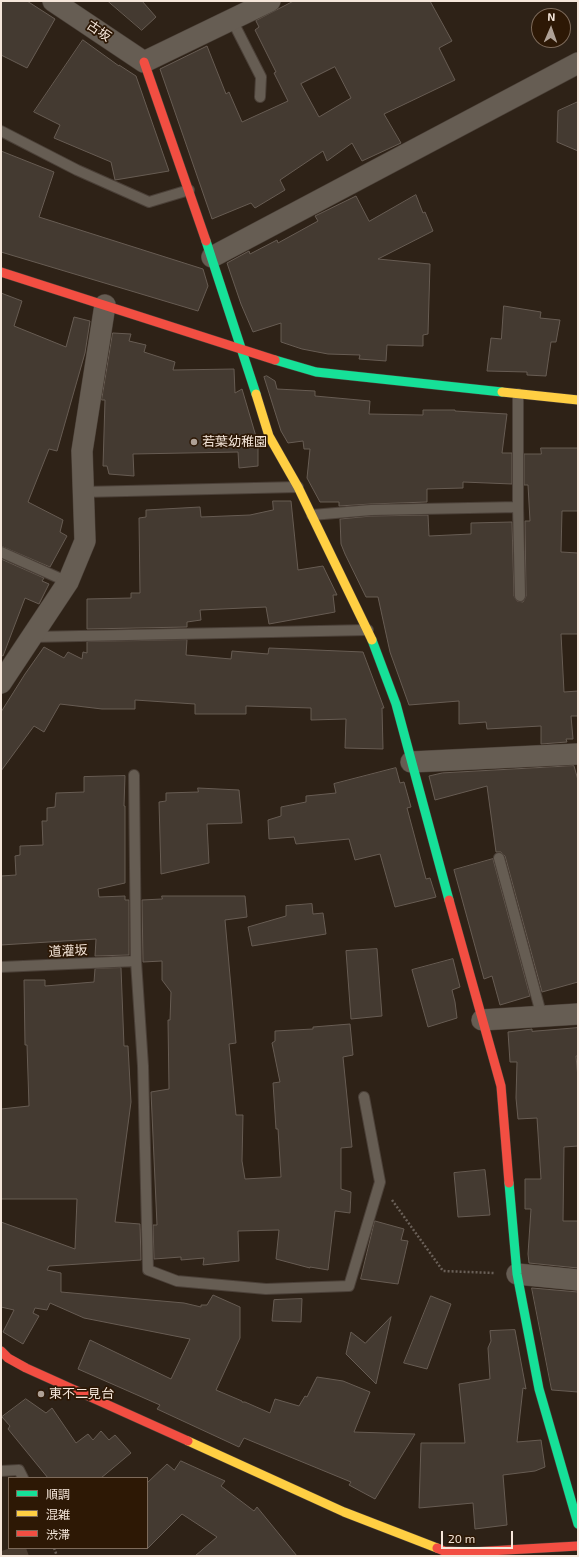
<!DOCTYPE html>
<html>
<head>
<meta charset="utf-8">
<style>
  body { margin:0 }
  #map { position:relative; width:579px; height:1557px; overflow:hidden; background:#2e2217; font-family:"Exo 2","Noto Sans JP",sans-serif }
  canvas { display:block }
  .frame { position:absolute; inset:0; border:2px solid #f5e6da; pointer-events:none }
  .legend { position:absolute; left:8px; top:1477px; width:140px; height:72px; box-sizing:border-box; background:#2d1805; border:1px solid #7d6a5a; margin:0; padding:5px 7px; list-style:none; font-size:12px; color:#f5e6da }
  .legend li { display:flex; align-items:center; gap:8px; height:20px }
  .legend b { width:20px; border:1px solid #7d6a5a }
  .north { position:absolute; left:531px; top:8px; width:40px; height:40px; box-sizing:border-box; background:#2d1805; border:1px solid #7d6a5a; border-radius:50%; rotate:2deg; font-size:11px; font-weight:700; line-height:16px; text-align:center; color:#f5e6da }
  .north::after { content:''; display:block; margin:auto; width:14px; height:18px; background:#afa196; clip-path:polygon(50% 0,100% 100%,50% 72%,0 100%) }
  .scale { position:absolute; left:441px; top:1531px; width:72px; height:18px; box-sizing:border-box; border:2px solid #f5e6da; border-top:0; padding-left:5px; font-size:12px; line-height:14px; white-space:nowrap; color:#f5e6da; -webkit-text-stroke:3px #2d1805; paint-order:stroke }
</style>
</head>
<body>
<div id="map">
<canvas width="579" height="1557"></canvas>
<div class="frame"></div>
<ul class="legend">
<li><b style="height:5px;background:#16e098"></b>順調</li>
<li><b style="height:5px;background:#ffcf43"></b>混雑</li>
<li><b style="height:5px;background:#f24e42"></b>渋滞</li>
</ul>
<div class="north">N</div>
<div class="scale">20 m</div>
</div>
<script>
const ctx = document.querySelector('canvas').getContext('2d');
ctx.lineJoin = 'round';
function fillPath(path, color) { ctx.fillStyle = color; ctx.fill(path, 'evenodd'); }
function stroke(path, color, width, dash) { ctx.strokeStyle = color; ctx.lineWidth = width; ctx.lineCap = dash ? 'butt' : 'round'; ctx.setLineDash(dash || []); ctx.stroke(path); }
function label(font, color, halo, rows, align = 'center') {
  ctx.font = font + ' "Exo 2","Noto Sans JP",sans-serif'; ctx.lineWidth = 3.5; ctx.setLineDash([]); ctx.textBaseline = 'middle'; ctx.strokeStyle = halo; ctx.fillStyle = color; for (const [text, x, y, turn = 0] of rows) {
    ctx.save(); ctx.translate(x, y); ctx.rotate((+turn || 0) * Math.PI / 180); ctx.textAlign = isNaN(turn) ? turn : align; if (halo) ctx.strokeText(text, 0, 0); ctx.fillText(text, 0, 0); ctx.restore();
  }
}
const green = new Path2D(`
  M12,1548H26L29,1556H1V1551Z`);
const building = new Path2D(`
  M1,1H27L55,19L27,68L1,55Z
  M108,1H142L156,17L142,30Z
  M294,1H430L452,41L439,48L455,80L384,114L401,143L362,161L352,143L327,161L323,151L280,180L285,190L255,208L251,203L212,219L160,69L207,46L226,94L229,92L242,122L288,101L274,73L276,72L255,30L259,27L256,21ZM335,67L351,98L319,117L301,84Z
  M83,40L119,66V65L136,76L169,171L115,180L111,162L54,138L60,125L34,112Z
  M578,102V151L557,142L558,111Z
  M1,151L54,172L39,217L203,269L208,286L198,311L1,252Z
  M416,195L423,213L425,212L433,231L378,259L430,264L428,334L423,335V346L387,345L386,361L359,359L360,355L328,354L302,349L281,342V323L253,332L241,304L227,263L249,251L250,254L277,240L278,243L318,221L315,216L356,196L369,221Z
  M1,293L22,301L14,326L66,347L74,317L90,321L85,353L57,451L49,449L28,502L63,520L60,532L67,536L50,567L1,546Z
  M504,306L541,312L540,318L560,320L556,342H551L546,376L527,375V372L487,371L491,338L501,339Z
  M113,333L131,334L129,341L146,345L144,352L175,362L173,370L234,369L235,393L242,389L257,440L261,447L258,448V466L239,468L238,452L133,454L134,476L109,474L107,466H103L105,400H102Z
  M267,376L275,381L277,389L315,391V396L370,401L369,414L423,415V410H455V411L507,414L502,453H512V484L463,482V488L427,489V502L371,504L339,506V502H320L307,478L310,449H304L303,441L288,443L281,431L264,377Z
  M541,448H578V511H562L561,552L578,553V634H561L564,692L578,691V716H571L573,739H566L567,742L541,744V726L487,729L486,722L459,724V701L409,705L390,652L378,597H366L345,554L341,544L340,519L371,516L428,515L429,536L471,534V523L512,522L514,596L517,601L523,602L526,596L525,521H530L528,485H524V454H541Z
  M273,501H291L298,570L323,566L337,595H333L335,612L269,624L266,607L200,610L201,620L187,622V627L87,629V599L131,598V593H140L139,518L146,517V510L200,507L201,517L250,515L273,510Z
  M1,559L44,578L42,581L49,584L39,604L25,598L3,656L1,655Z
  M187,640L186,655L231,659L232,651L268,654L269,648L363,652L384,708H382L383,749L345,748L346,719L311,720V708L246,706V714H195V704L135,700V709H102L60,704L44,732L34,726L1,771V712L25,674L44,647L64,658L68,652L82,659L83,652L87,653V642Z
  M574,766L578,780V982L542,992L505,856L501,852H496L487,786L435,800L429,776L442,773Z
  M396,768L400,783L404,782L411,807L407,808L426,879L430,878L436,897L395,907L380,854L355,860L349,839L296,844L294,837L269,839L268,820L281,816V807L306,802V796L336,793L334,784Z
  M125,776L124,806H125V883L98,889L99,897L125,896V900H129V955L95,956L96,939L1,945V876L16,875L15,856L20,855V846L43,845L42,821H47V808L55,807L56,793L84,792V777Z
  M198,788L239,790L242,823L207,824L209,863L161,874L159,802L166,801V793L198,792Z
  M493,859L530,996L500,1005L492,976L484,979L454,870Z
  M162,896H245L247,917L225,920L236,1043L229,1044L236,1115H243L242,1161L245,1179L281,1177L278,1129H276L273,1083L280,1082L272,1043L275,1041V1031L313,1029V1027L350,1024L353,1055L343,1057L352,1147L341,1148V1189L351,1192L350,1213L335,1211L328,1270L310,1267V1268L276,1259L279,1230L238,1231L239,1261L203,1265L204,1258L181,1260V1257L154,1259L153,1225H157L151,1092L169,1089L168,1020H170L171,992L162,980V961L143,962L142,900L162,899Z
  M312,904L313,914L323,913L326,934L252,946L248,927L286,916V906Z
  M377,949L382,1016L351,1019L346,951Z
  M453,959L460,987L452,990L455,1002L457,1018L428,1027L412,970Z
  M121,968L124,1046H128L131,1102L115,1222L140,1224L141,1260L49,1266L47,1270L61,1273V1292L184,1303L201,1307V1305H207L213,1295L240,1307V1338L216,1390L242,1401V1402H245L270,1413L275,1399L299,1406L305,1396L307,1397L317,1377L343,1381L370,1392L354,1432L415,1434L375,1499L349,1485L351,1482L244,1438L239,1447L157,1409L160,1405L78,1369L90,1340L171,1379L190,1339L84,1318L50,1303L47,1310L35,1308L33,1313L39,1316L23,1344L3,1332L14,1310L1,1307V1222L75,1249L77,1199H1V1109L29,1106L27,1045H25L24,980H45V986L94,982L95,969Z
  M578,1028V1056H576L578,1078V1146L564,1147L563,1221H578V1268L529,1263L528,1254L531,1209H525V1179H541L537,1118L518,1119L516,1098L517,1062H510L508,1032L532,1029V1031Z
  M485,1170L490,1215L458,1217L454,1173Z
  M375,1221L404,1229L401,1240L408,1241L398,1284L361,1279Z
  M532,1288L578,1292V1392L552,1390Z
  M431,1296L451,1304L427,1369L404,1363Z
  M302,1299L301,1322L272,1321L274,1300Z
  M391,1317L376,1384L346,1354L351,1332L365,1343Z
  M515,1330L526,1389L523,1388L517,1442L541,1440L545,1467L535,1471L503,1475L507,1525L475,1529L473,1503L419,1508L421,1443H465L459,1384L490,1379L488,1348L491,1341L490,1331Z
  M26,1399L46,1413L52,1408L76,1443L88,1434L93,1440L101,1431L109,1440L115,1435L131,1453L101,1478H48L8,1429L10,1426L2,1417Z
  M181,1461L225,1481L221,1486L254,1511L257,1507L297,1556H195L217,1537L182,1514L147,1549V1483L167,1464L174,1470Z`);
const path = new Path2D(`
  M392,1200L443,1271L494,1273
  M54,1548L57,1556`);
const lane = new Path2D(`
  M232,20L261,77L260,97
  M1,131L77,170L149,202L189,190
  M83,492L298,487
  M518,507L520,596
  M312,515L371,510L518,507V394
  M1,552L68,582
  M32,637L368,630
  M134,775L136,961L143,1066L148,1270L177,1281L266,1289L349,1286L380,1182L364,1097
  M499,858L542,1017
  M1,967L136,961
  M1,1471L19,1470L23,1478`);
const street = new Path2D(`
  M53,1L144,62L270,1
  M212,257L578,63
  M1,683L68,582L85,541L82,451L105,305
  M411,762L578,754
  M482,1020L578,1014
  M517,1274L578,1280`);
const fast = new Path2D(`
  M206,241L256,394
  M275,360L316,372L502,392
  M372,640L396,704L449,900
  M509,1183L517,1274L539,1389L578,1524`);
const slow = new Path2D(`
  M502,392L578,400
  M256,394L269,436L298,487L372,640
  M188,1441L344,1512L437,1548`);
const jam = new Path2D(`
  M144,62L206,241
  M1,272L275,360
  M449,900L501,1086L509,1183
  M1,1351L8,1358L26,1368L188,1441
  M437,1548L444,1551L471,1552L578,1546`);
const markers = [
  [194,442,4,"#afa196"],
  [41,1394,4,"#afa196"]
];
const streetNames = [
  ["古坂",99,31,34],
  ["道灌坂",68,951,-3]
];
const poiNames = [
  ["若葉幼稚園",202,442],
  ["東不二見台",49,1394]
];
fillPath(green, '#4a3c30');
fillPath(building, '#443a31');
stroke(building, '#675c53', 1);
stroke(lane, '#4b4038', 12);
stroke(street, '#4b4038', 22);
stroke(fast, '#4b4038', 10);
stroke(slow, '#4b4038', 10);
stroke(jam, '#4b4038', 10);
stroke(path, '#6a6058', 2.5, [2, 2]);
stroke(lane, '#665d53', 10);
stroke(street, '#665d53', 21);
stroke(fast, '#16e098', 9);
stroke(slow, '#ffcf43', 9);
stroke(jam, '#f24e42', 9);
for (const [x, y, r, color] of markers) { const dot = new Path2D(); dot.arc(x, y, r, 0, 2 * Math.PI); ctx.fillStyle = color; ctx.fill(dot); stroke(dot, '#2d1805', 1.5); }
label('13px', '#f5e6da', '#2d1805', streetNames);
label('13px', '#f5e6da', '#2d1805', poiNames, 'left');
</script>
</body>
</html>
